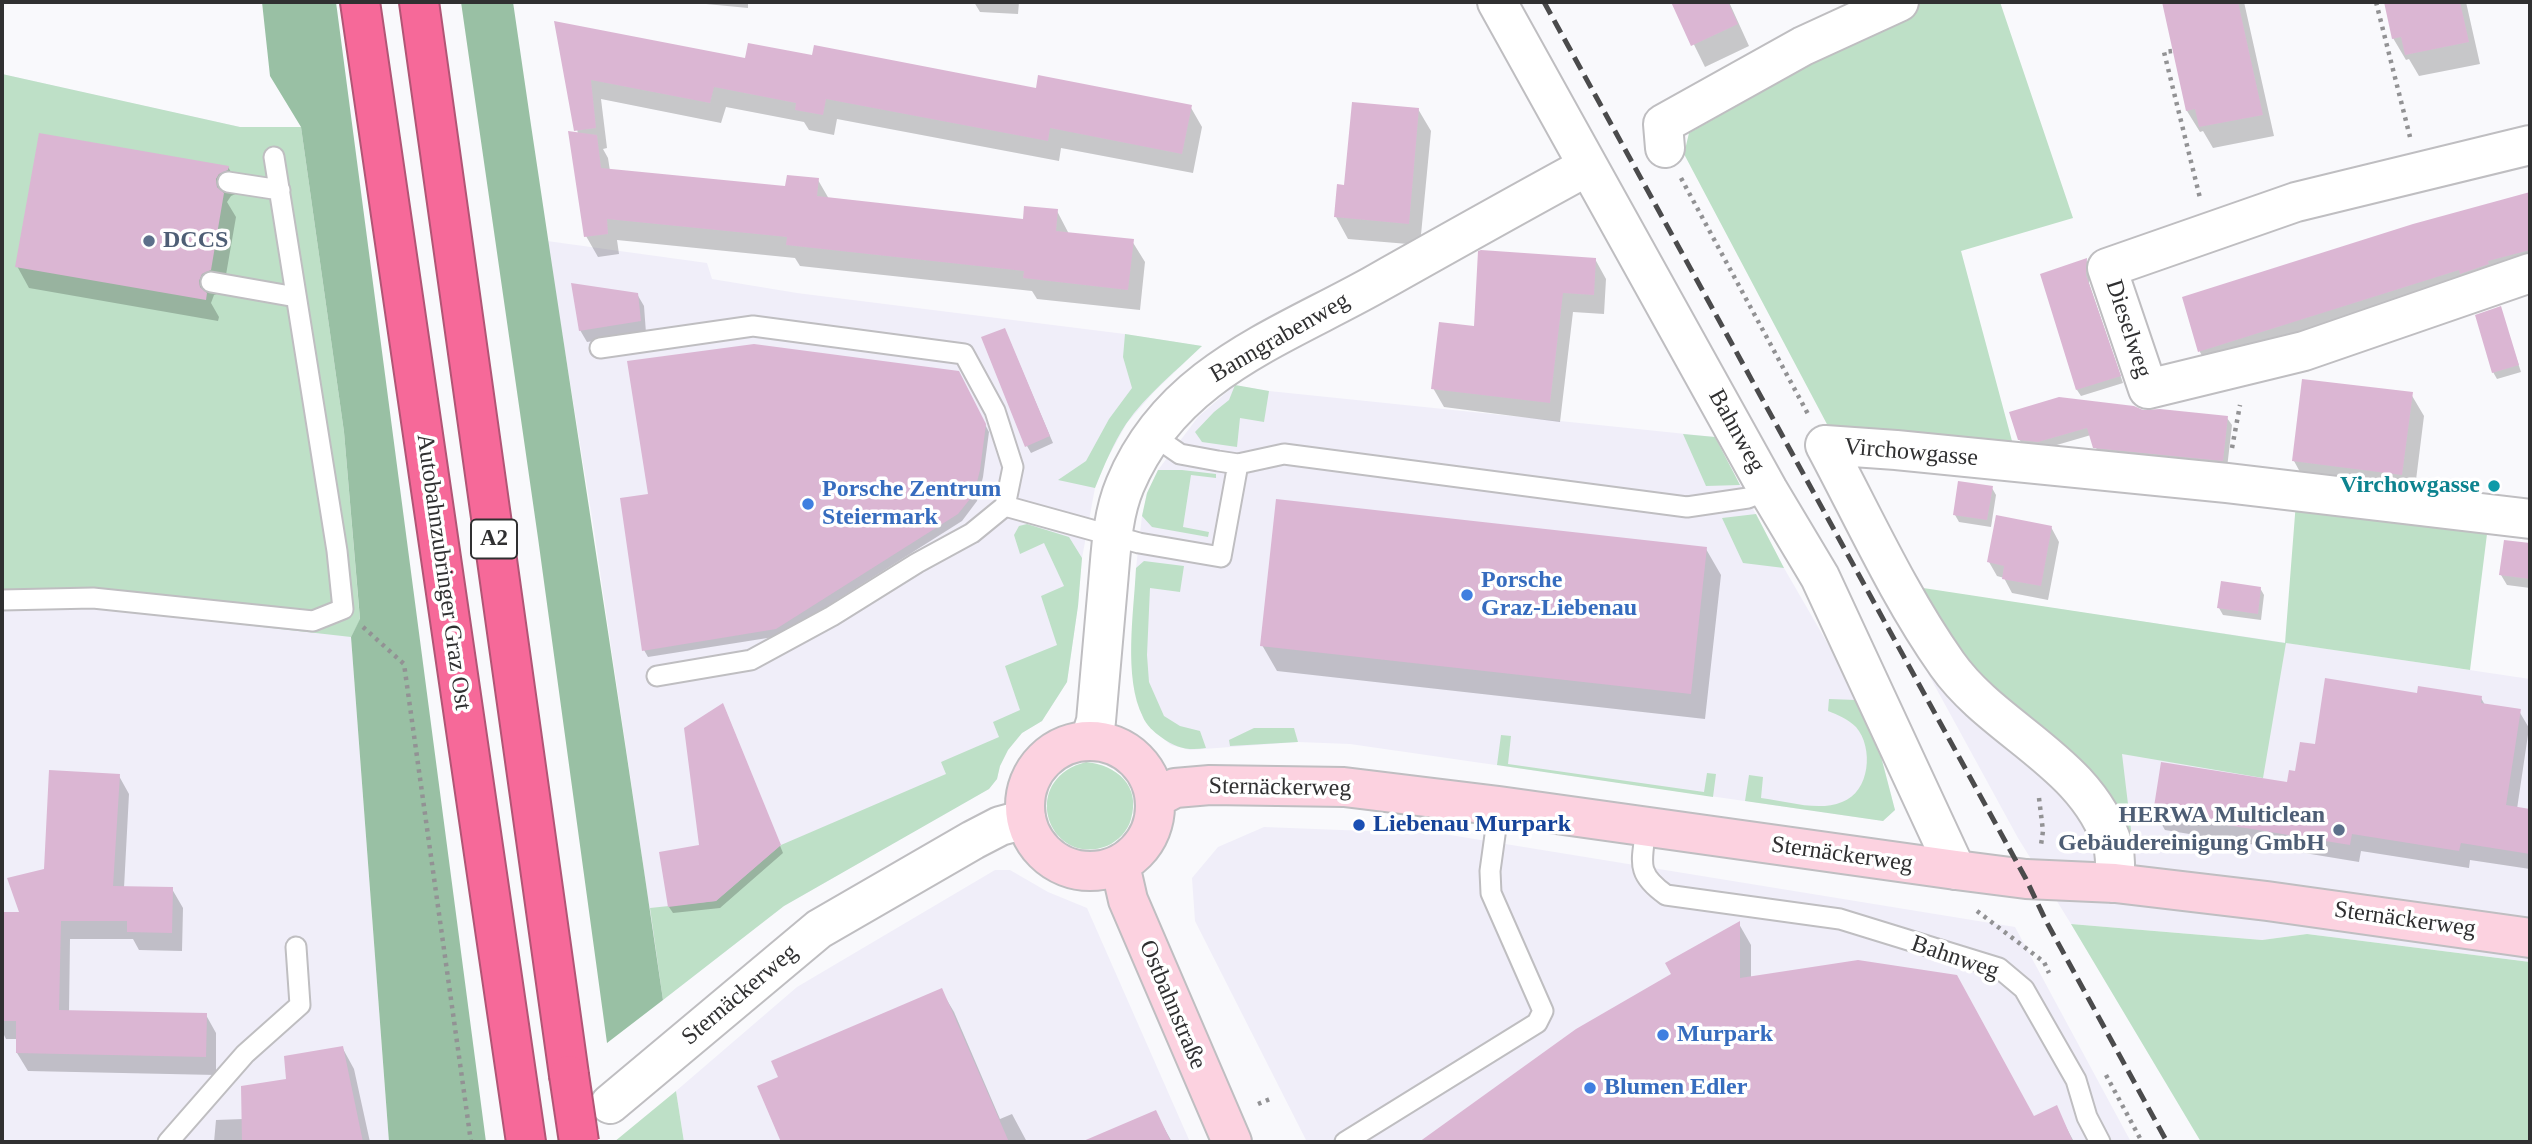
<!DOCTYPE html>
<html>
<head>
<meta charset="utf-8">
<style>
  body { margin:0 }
  #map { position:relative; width:2532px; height:1144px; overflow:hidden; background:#f9f9fc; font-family:Georgia,serif }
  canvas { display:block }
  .frame { position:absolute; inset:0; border:4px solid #303031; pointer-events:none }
</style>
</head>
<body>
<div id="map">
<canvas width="2532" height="1144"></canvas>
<div class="frame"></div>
</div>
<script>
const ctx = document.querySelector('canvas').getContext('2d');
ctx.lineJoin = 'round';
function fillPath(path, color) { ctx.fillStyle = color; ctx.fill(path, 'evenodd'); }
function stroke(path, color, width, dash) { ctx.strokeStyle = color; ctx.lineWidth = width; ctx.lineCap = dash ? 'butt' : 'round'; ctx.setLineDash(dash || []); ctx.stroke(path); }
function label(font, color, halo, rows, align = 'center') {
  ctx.font = font + ' Georgia,serif'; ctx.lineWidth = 7; ctx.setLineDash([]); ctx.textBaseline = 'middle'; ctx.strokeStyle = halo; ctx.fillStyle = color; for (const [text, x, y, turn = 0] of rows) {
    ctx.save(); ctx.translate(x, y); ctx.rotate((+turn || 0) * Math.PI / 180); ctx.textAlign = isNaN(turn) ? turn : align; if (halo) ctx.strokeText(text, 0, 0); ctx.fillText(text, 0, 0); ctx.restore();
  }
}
const built = new Path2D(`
  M2,74L240,127H301L360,620L351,637L389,1142H2Z
  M547,241L707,263L712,279L797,293L1125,334L1202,346L1154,392L1127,423L1106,461L1095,488L1082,558L1078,606L1067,682L1042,721L1022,733L1008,750L1000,766L997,779L989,789L784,906L663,1000L593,524Z
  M1235,385L1269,391L1715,437L1784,568L1836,658L1878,745L1895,810L1883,821L1350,744L1298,742L1190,750L1171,745L1155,732L1143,718L1134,688L1132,658L1136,568L1142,516L1147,493L1158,470L1198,417Z
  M1878,582L2530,679V962L2307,934L2262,940L2071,924L2018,838Z
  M1264,827L1444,834L2015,927L2131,1142H1307L1195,921L1192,878L1218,847Z
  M995,870H1010L1048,892L1087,908L1190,1142H684L676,1091L797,987Z`);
const green = new Path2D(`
  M1928,2H2000L2073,218L1961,251L2012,441L1829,428L1684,154L1689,133L1916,5Z
  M2,74L240,127H301L344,432L360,620L351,637L24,600H2Z
  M1125,334L1202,346C1176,371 1146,395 1126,424C1113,444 1104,466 1095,488L1058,480L1086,461L1109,419L1132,388L1123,357Z
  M1235,385L1269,391L1264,422L1240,418L1237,447L1202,442L1195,432L1214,412L1229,400Z
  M1683,434L1715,437L1740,485L1706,486Z
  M1158,470H1182L1216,474V478L1191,475L1183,527L1209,532L1208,537L1152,527L1142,516L1147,493Z
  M2296,502L2488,526L2470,670L2286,643L2263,778L2122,754L2133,846L2097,779L1995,698L1910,586L2285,643Z
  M1756,514L1784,568L1743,563L1722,518Z
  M1027,524L1069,537L1082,558L1078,606L1067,682L1042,721L1022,733L1008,750L1000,766L997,779L989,789L784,906L663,1000L650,908L716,901L781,845L946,774L941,762L999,737L993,722L1020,710L1005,666L1057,645L1041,596L1064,586L1044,543L1020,554L1014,535L1019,526Z
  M1144,561L1184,566L1180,592L1150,588L1147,655L1149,682L1164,716L1180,726L1200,731L1206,748C1188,751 1176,748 1161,737C1154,732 1146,725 1143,717C1123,678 1134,611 1136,568Z
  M1829,699L1856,700L1878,745L1895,810L1883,821L1745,801L1749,775L1763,777L1761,798C1787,801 1818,812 1842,802C1870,792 1874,748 1856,727C1848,719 1838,715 1828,711Z
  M1254,728H1294L1298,742L1230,746L1229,740Z
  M1501,735L1511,736L1508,764L1704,792L1707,773L1716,774L1713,797L1497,765Z
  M1086,762C1117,765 1141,786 1131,819C1128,831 1118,841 1107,846C1049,868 1017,780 1086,762Z
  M2071,924L2262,940L2307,934L2530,962V1142H2201Z
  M676,1091L684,1142H614Z`);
const forest = new Path2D(`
  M262,2H336L486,1142H389L351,637L360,619L344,432L301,127L270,76Z
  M461,2H513C561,335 615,667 663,1000L607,1043L538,538Z`);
const shadow = new Path2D(`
  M685,2H748V8Z
  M974,2H1019L1018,14L980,12Z
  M1673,2H1729L1749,46L1705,67Z
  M2164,2H2244L2274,136L2213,148L2203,131L2200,132L2187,111Z
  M2385,2H2466L2480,64L2419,76L2409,59L2406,60L2393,38Z
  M556,23L747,60L813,57L1037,90L1190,106L1202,127L1193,173L1061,148L1059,161L837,119L834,135L809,130L804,122L726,107L721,123L601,99L607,148L603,149L608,158L610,171L787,188L818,180L829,199L1024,221L1057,211L1069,234L1132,241L1145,262L1140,310L1037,299L1032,291L800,266L795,258L617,240L619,254L598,257L586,236L578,134Z
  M1418,109L1431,131L1420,245L1348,239L1336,217L1346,187Z
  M228,167L241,189L240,192L231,196L227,202L236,217L223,292L214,295L211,303L219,317L218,321L29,288L17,266Z
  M2530,194V282L2216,380L2200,352L2184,298L2413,225Z
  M1595,259L1606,279L1604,314L1573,312L1560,422L1444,407L1433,388L1475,328Z
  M2086,260L2090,266L2089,283L2123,383L2081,396L2077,390Z
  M637,294L644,306L646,333L587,342L580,330Z
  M2500,308L2521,372L2497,379L2493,372Z
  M1008,337L1053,443L1031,453L1027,446Z
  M962,380L989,432L983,477L977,501L962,521L780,636L648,657L644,650L650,495Z
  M2411,394L2424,416L2414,496L2306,483L2294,461Z
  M2143,412L2227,418L2232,425L2227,468L2099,455L2091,435L2043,449L2024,447L2019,439Z
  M1992,488L1996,495L1991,527L1959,522L1955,515Z
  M2051,527L2059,542L2048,600L2012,593L2004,578L1997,576L1989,562Z
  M2505,542L2530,545V588L2507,585L2501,575Z
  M1706,549L1721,575L1705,719L1277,671L1262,645Z
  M2260,588L2264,595L2261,620L2223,615L2219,608Z
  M2418,695L2481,698L2485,705L2519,711L2529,728L2517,809L2530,811V869L2470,860L2469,868L2361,851L2359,862L2165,830L2155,813L2288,784L2316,746Z
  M726,712L783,853L720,908L673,913L669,907L701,847Z
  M119,776L129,794L124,888L172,889L183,908L182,951L139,950L133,939H70L69,1012L206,1015L216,1033V1075L28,1071L17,1053L18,1039H6L2,1031V914H21L45,870Z
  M1739,924L1751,945V978L2034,1118L2056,1108L2074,1142H1422L1577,1030L1673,975Z
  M941,990L954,1012L1000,1119L1012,1114L1027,1142H783L759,1087L780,1078Z
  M342,1047L354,1069L370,1142H214L216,1120L243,1119L288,1080Z
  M1155,1112L1172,1142H1085Z`);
const building = new Path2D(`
  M1671,2H1728L1738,24L1691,46Z
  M2162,2H2238L2263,115L2199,127L2195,109L2186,111Z
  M2384,2H2460L2469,42L2405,55L2401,37L2392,39Z
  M554,21L745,58L748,43L812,55L814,45L1036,88L1038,75L1192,105L1182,154L1050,128L1048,141L826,99L823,115L795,110L796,103L714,87L710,103L591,80L596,128L574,131Z
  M1352,102L1419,108L1409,224L1334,217L1337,184L1344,185Z
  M568,131L597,135L601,168L785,186L787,175L819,178L817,196L1023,219L1024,206L1058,209L1056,231L1134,239L1128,290L1023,278L1024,271L786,245L787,237L607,219L608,234L584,237Z
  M39,133L229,166L228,170L219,174L216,179L217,187L224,193L211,270L202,274L199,281L200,287L207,293L206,300L15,267Z
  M2530,192V250L2488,261L2489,264L2460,274L2459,270L2198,352L2182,297L2413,224Z
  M1481,250L1596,258L1594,295L1563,293L1550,403L1431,389L1439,322L1474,326L1478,251Z
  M2087,258L2086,275L2121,376L2076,390L2040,274Z
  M571,283L638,293L641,321L579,331Z
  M2501,306L2519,365L2492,373L2475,315Z
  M1005,328L1050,436L1025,447L981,337Z
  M754,344L959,371L986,424L980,470L974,494L958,514L776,629L642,651L620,498L648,494L627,361Z
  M2302,379L2413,392L2402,475L2292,461Z
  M2059,397L2134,406L2143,410L2160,409L2228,416L2223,461L2093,448L2087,428L2038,442L2018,440L2009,412Z
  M1958,481L1993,486L1987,520L1953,515Z
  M1276,499L1707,547L1691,694L1260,646Z
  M1996,515L2052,526L2041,586L2002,579L2004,566L1987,562Z
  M2504,540L2530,543V579L2499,575Z
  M2221,581L2261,587L2258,614L2217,608Z
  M2325,678L2417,693L2418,686L2482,696L2481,703L2521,709L2506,805L2530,809V854L2461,843L2459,851L2352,834L2350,845L2153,813L2161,762L2287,782L2289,770L2295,771L2300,742L2315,744Z
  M723,703L781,845L716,901L668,907L659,852L699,845L684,728Z
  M49,770L120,774L113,886L173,887L172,933L127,932V921H61L59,1010L207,1013L206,1057L16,1053V1021H2V912H19L7,878L44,869Z
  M1740,921V978L1858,960L1957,975L2034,1116L2057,1105L2073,1142H1419L1576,1029L1671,974L1665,963Z
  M942,988L1009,1142H781L757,1086L778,1077L771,1061Z
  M343,1046L363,1142H242L241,1086L286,1079L284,1056Z
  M1156,1110L1171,1142H1081Z`);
const path = new Path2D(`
  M2376,2L2410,137
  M2172,51L2164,52L2200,198
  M1681,178L1808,414
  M2232,448L2240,405
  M363,627L404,664L471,1142
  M2039,798L2043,831L2041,845
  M1977,911L2044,962L2049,973
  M2106,1075L2142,1142
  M1258,1104L1270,1099L1269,1096`);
const service = new Path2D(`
  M228,182L280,190
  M211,282L296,297
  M600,348L753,326L964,354L995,411L1013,467L1005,506
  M1151,434L1180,454L1218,461L1238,464L1284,454L1687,507L1748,498L1768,490
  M2,600L93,598L313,621L343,609L337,551L274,157
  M657,676L751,660L832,616L917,563L972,533L1005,506L1139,543L1221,557L1238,464
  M1646,828C1642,862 1635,873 1666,895L1840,919L1999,968L2024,989L2076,1080L2087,1117L2100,1142
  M168,1142L245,1054L300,1005L296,947
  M1345,1142L1537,1023L1543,1011L1491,893L1490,871L1499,806`);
const minor = new Path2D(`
  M1497,2L1768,490L1820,577L1956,870
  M2530,145L2296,202L2107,268L2148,389L2304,351L2530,273
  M1665,148L1663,124L1803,46L1899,2
  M1825,445L1896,450L2227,483L2530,519
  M1825,445C1864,518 1899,596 1947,664C1994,731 2088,762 2113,846C2116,857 2115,871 2115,883
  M1090,740L1096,721C1100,676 1104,630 1108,584C1111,551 1112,516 1125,485C1171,374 1277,339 1374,285C1445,245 1516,205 1588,166`);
const tertiary = new Path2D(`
  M610,1104L819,929L973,840L1000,826L1026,819`);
const secondary = new Path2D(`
  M1025 806a65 65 0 1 1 130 0a65 65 0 1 1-130 0Z
  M1156,798L1175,788L1210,785L1344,787L1499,806L1956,870L2026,879L2115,883L2267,901L2530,938
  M1120,865L1128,900L1232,1142`);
const motorway = new Path2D(`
  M360,2L526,1142
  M419,2L569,1075`);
const rail = new Path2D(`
  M1544,2L2026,879L2046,921L2167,1142`);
const motorwayBridge = new Path2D(`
  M569,1075L579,1142`);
const markers = [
  [149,241,7,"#5c6f8a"],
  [2494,486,7,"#0f9aa8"],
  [808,504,7,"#3f7fe0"],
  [1467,595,7,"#3f7fe0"],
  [1359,825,7,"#1a4fb4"],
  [2339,830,7,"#5c6f8a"],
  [1663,1035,7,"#3f7fe0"],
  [1590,1088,7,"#3f7fe0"]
];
const shields = [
  [494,539,46]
];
const shieldNames = [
  ["A2",494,539]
];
const serviceNames = [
  ["DCCS",163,241],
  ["HERWA Multiclean",2325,816,"right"],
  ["Gebäudereinigung GmbH",2325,844,"right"]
];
const streetNames = [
  ["Dieselweg",2128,329,72],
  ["Banngrabenweg",1280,338,-30],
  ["Bahnweg",1736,431,61],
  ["Virchowgasse",1911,453,5],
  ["Autobahnzubringer Graz Ost",443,572,82],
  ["Sternäckerweg",1280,788,1],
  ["Sternäckerweg",1842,855,8],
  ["Sternäckerweg",2405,920,8],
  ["Bahnweg",1955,958,19],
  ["Sternäckerweg",740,995,-40],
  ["Ostbahnstraße",1172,1005,67]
];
const cultureNames = [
  ["Virchowgasse",2480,486]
];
const shopNames = [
  ["Porsche Zentrum",822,490],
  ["Steiermark",822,518],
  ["Porsche",1481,581],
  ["Graz-Liebenau",1481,609],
  ["Murpark",1677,1035],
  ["Blumen Edler",1604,1088]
];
const transitNames = [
  ["Liebenau Murpark",1373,825]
];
fillPath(built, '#f0eef9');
fillPath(green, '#bee0c7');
fillPath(forest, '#99c0a4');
fillPath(shadow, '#0003');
fillPath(building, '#dbb6d3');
stroke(service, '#bfbec1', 23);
stroke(minor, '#bfbec1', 42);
stroke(tertiary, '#bfbec1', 42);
stroke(secondary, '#bfbec1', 42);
stroke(motorway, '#b15575', 42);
stroke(path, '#929294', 4.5, [3.5, 5]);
stroke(service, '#fff', 19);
stroke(minor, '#fff', 38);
stroke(tertiary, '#fff', 38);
stroke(secondary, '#fcd2e0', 38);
stroke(motorway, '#f66999', 38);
stroke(rail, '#4b4b4c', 5, [14, 7]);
stroke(motorwayBridge, '#b15575', 42, []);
stroke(motorwayBridge, '#f66999', 38);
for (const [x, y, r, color] of markers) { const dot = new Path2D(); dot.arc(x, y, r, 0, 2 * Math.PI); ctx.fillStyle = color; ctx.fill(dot); stroke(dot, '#fff', 2.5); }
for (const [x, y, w] of shields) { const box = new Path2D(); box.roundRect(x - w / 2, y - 19.5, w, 39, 5); ctx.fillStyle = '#fff'; ctx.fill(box); stroke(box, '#303031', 2); }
label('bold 23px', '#303031', null, shieldNames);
label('bold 24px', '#4e5e75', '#fff', serviceNames, 'left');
label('24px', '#303031', '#fff', streetNames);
label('bold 24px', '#0d838f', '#fff', cultureNames, 'right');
label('bold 24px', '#366cbe', '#fff', shopNames, 'left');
label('bold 24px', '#164399', '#fff', transitNames, 'left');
</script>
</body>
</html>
